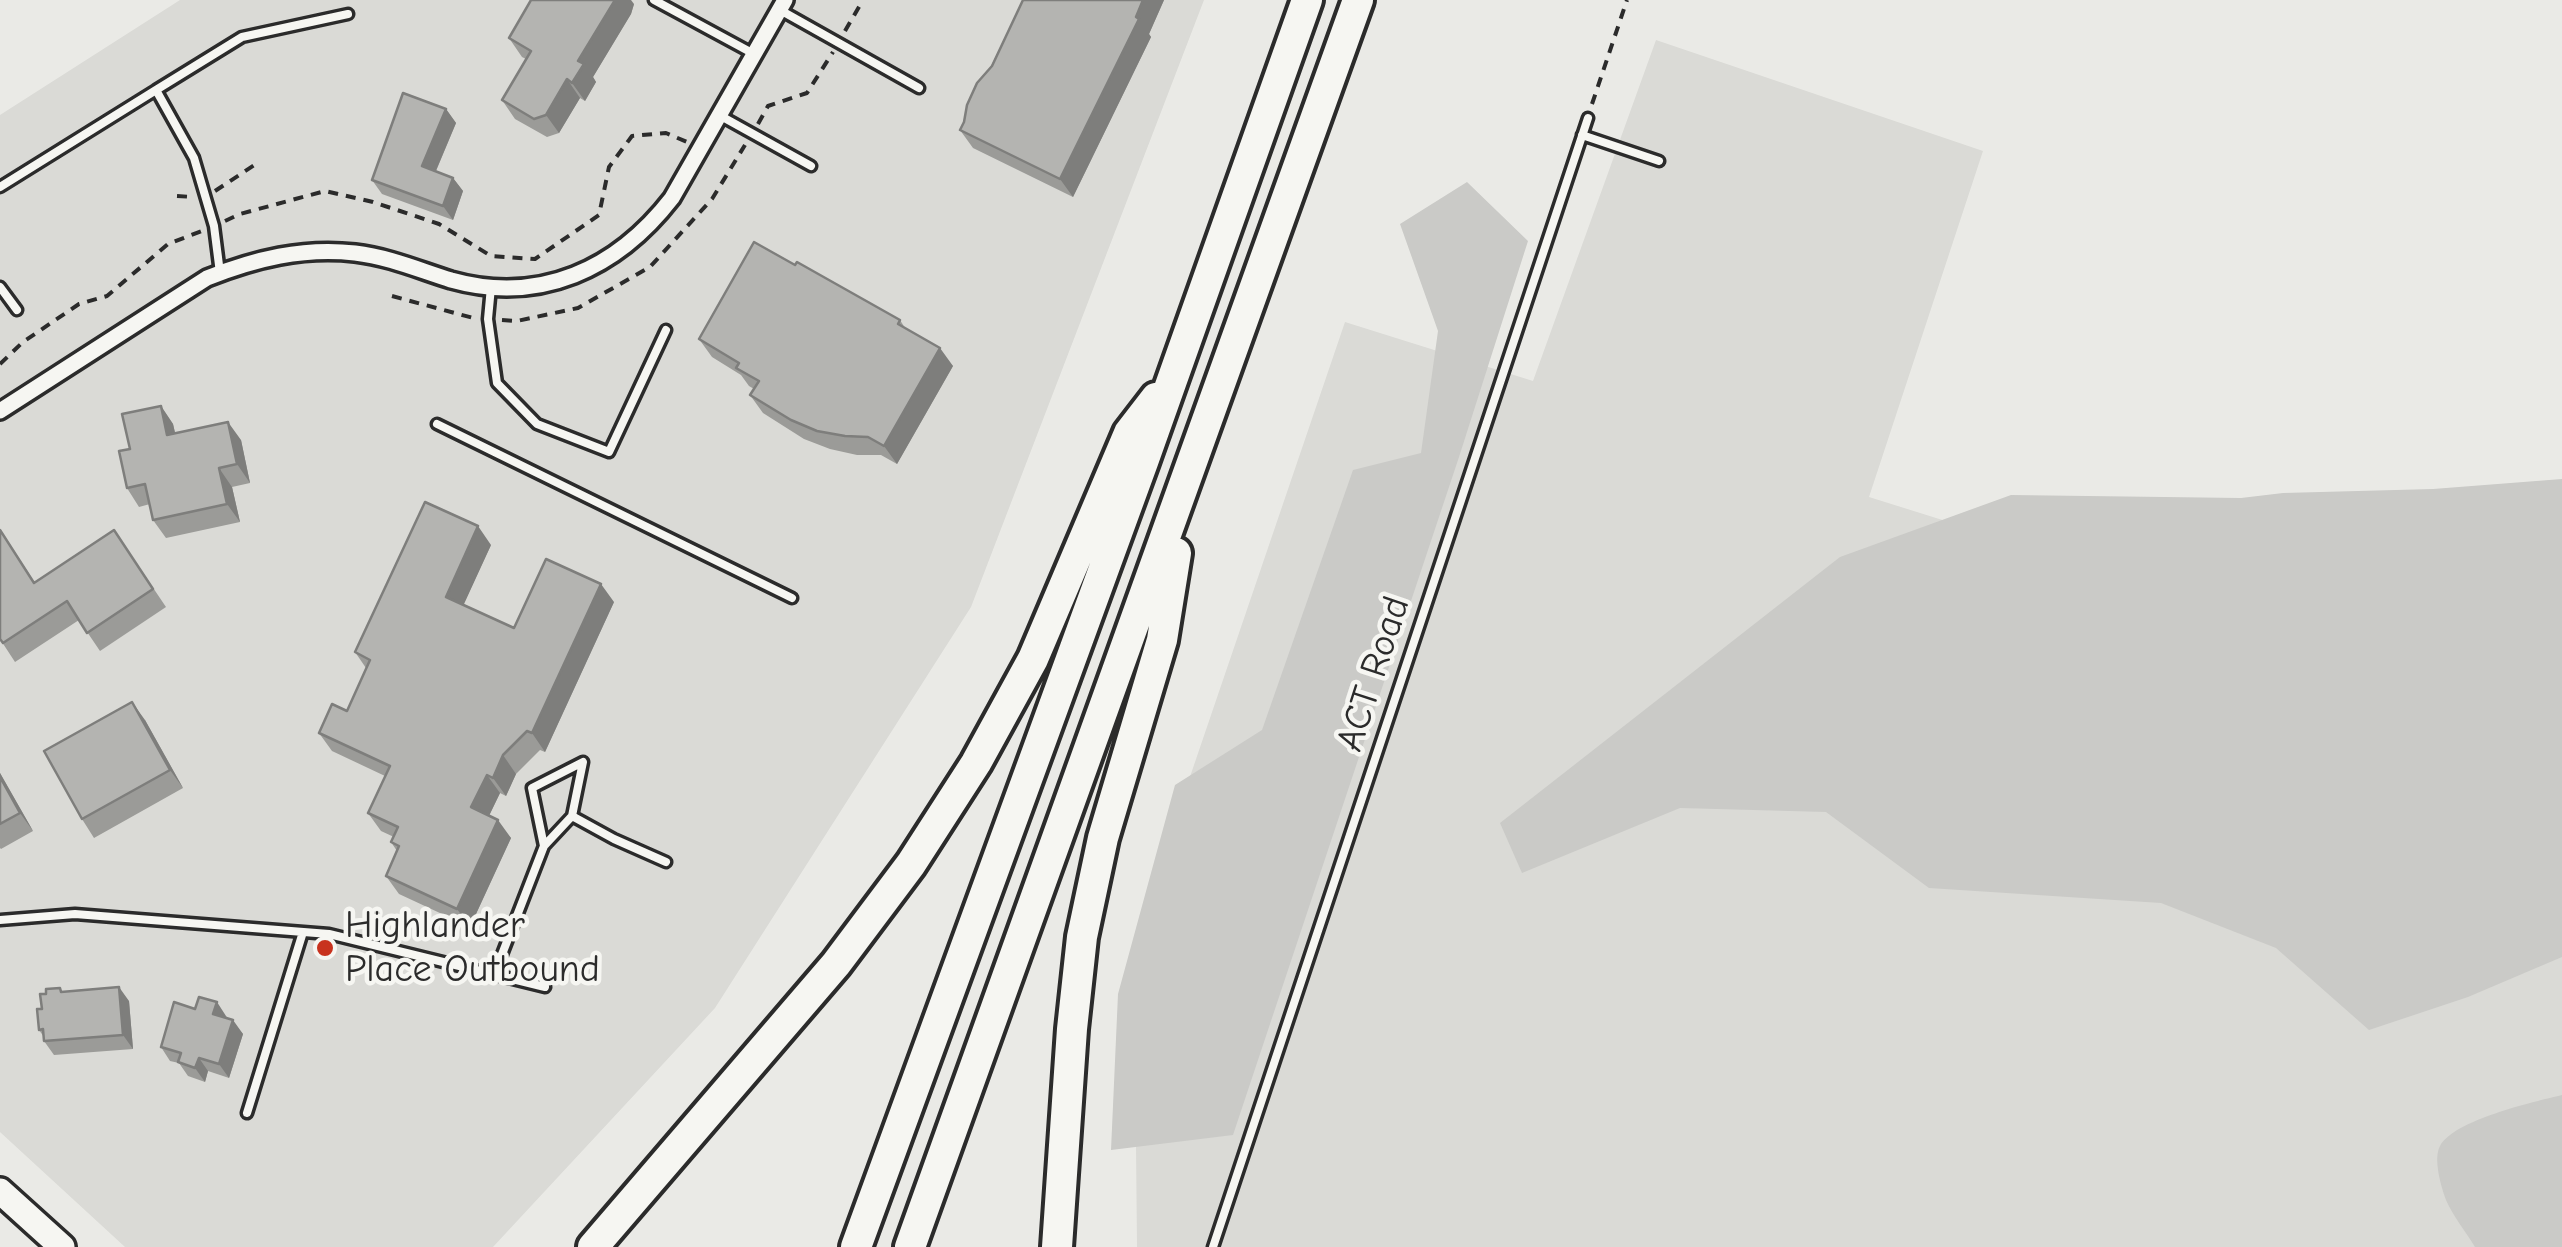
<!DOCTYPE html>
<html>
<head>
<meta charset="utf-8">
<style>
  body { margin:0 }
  canvas { display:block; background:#eaeae6 }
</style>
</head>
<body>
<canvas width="2562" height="1247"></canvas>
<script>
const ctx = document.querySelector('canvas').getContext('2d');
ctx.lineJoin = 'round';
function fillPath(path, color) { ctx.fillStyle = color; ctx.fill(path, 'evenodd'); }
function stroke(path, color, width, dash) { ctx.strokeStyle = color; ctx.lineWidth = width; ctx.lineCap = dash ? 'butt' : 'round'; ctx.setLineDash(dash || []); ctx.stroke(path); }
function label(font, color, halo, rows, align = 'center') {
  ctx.font = font + ' "Comic Neue",sans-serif'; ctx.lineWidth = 9; ctx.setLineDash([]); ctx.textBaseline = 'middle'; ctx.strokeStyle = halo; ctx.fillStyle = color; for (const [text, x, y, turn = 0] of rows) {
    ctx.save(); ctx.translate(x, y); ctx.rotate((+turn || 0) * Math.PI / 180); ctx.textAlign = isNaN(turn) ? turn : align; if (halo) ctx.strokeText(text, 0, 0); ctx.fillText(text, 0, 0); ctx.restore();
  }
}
const built = new Path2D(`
  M180,0H1204L971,607L715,1008L493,1247H125L0,1132V115Z
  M1656,40L1983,151L1869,497L2562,714V1247H1137L1134,941L1345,322L1533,381Z`);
const green = new Path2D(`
  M1467,182L1528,241L1459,457L1233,1135L1111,1150L1118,994L1175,785L1262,730L1353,470L1421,453L1438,331L1400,224Z
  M2562,479V957L2468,997L2369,1030L2276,948L2161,903L1929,888L1826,812L1680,808L1522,873L1500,823L1840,557L2011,495L2241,498L2283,493L2433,489Z
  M2562,1095V1247H2475C2466,1232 2453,1216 2446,1200C2441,1186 2433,1159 2440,1146C2454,1120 2533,1102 2562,1095Z`);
const path = new Path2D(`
  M845,31L863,0
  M1592,104L1627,0
  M758,124L768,106L807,93L833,52
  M215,191L256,164
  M177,196L193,197
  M225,221L240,214L325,191L373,202L439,224L491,256L535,259L599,215L609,167L632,136L666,133L687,142
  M392,296L477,319
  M502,320L517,321L578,308L650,267L712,199L745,145
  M0,364L23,342L79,304L107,296L168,244L202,231`);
const service = new Path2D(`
  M654,0L754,54
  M780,10L919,88
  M719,115L811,166
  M1582,135L1659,161
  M0,187L156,90
  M220,273L214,226L194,158L156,90L242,37L348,14
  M0,287L17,310
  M491,287L488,319L497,383L537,424L609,452L666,330
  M437,424L792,598
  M544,846L572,816
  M0,920L75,914L329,934L545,987
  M494,975L544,846L532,788L583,762L572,816L614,839L666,862
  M247,1113L303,932
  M1213,1247L1588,118`);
const minor = new Path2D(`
  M0,411L207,278C255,259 303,247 355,253C389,257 419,270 451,280C540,305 617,269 672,198L785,0`);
const primary = new Path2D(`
  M0,1191L62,1247`);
const motorway = new Path2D(`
  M593,1247L836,964L911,864L976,763L1033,659L1129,433L1156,398
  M856,1247L1143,462L1307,0
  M910,1247L1358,0
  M1057,1247L1072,1029L1082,937L1103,838L1162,640L1176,553`);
const wall = new Path2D(`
  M1023,0H1164L1149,34L1151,37L1073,197L973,148L960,130Z
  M634,4L631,14L593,77L596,82L585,101L580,98L559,133L547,137L515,119L502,100L526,59L522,57L509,38Z
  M446,109L456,123L436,171L453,178L463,191L453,220L382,194L372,180Z
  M795,265L900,320L905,328L953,366L897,464L881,455H857L830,449L804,439L763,413L750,395L754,389L749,386L741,375L712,357L699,339Z
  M161,406L173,424L175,433L241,440L250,483L232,487L240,522L166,538L153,520L150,504L139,507L127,488L130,449Z
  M0,529L35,583L114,530L166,607L100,651L79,620L15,662L0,639Z
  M491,545L463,605L514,628L614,602L545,752L540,750L516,774L506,796L500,793L489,816L511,838L470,927L399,894L386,876L397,851L391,842L394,837L381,831L368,813L385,776L332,751L319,733L347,711L366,668L355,652Z
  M145,720L183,788L94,838L82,819Z
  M0,773L33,831L1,849L0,848Z
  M60,988L63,992L129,1001L133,1049L54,1055L44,1041V1037L39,1030L42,1009L46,994Z
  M226,1016L243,1034L229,1078L208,1071L205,1082L188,1076L179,1063L170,1061L161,1047Z`);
const shadedWall = new Path2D(`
  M615,0H631L634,4L631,14L593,77L596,82L585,101L572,83L578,61Z
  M1143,0H1164L1149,34L1151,37L1073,197L1060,179Z
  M567,79L580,98L559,133L546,115Z
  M446,109L456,123L432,180L422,166Z
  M453,178L463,191L453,220L443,206Z
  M940,348L953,366L897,464L884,446Z
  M161,406L173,424L180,454L167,435Z
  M228,422L241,440L250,483L237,464Z
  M219,468L232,487L240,522L227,504Z
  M478,526L491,545L459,615L446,597Z
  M601,584L614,602L545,752L532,733Z
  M132,702L145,720L183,788L170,770Z
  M503,755L516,774L506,796L493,778Z
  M0,773L33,831L20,813L0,777Z
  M487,775L500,793L484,826L471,807Z
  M498,820L511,838L470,927L457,909Z
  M119,987L129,1001L133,1049L123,1035Z
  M217,1002L226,1016L223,1028L213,1014Z
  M233,1020L243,1034L229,1078L219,1064Z
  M199,1058L208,1071L205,1082L195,1068Z`);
const building = new Path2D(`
  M531,0H615L578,61L584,64L572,83L567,79L546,115L534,119L502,100L531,51L509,38Z
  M1023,0H1143L1136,17L1139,19L1060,179L960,130L964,122L967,105L977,83L992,66Z
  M403,93L446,109L422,166L453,178L443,206L372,180Z
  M754,242L795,265L797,262L900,320L898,324L940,348L884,446L868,437L845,436L817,431L791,420L750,395L759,381L736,368L739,363L699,339Z
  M161,406L167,435L228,422L237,464L219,468L227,504L153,520L145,484L127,488L119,451L130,449L122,414Z
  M425,502L478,526L446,597L514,628L546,559L601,584L532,733L527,731L503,755L493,778L487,775L471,807L498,820L457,909L386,876L399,846L391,842L398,827L368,813L390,766L319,733L332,704L347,711L370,660L355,652Z
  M0,530L34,583L114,530L153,589L87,633L67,601L3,643L0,639Z
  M132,702L170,770L82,819L44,751Z
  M0,777L20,813L0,824Z
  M119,987L123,1035L44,1041L43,1029L39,1030L37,1009H42L40,994H46V989L60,988L61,992Z
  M199,997L217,1002L213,1014L233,1020L219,1064L199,1058L195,1068L178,1062L181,1053L161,1047L174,1002L195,1009Z`);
const markers = [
  [325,948,10,"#c8321e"]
];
const streetNames = [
  ["ACT Road",1374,674,-72]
];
const poiNames = [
  ["Highlander",345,926],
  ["Place Outbound",345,970]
];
fillPath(built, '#dadad6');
fillPath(green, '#cacac7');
stroke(service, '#2b2b2b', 15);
stroke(minor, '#2b2b2b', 22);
stroke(primary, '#2b2b2b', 32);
stroke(motorway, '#2b2b2b', 38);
stroke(path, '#2b2b2b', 4, [10, 8]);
stroke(service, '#f6f6f2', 8);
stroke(minor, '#f6f6f2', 15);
stroke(primary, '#f6f6f2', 25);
stroke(motorway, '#f6f6f2', 30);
fillPath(wall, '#9b9b98');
fillPath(shadedWall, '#7e7e7c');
fillPath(building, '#b4b4b1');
stroke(building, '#7e7e7c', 2.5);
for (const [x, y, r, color] of markers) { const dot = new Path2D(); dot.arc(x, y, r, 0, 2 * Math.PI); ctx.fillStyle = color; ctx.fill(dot); stroke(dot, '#f6f6f2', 4); }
label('38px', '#2b2b2b', '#f6f6f2', streetNames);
label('38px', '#2b2b2b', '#f6f6f2', poiNames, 'left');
</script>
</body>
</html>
